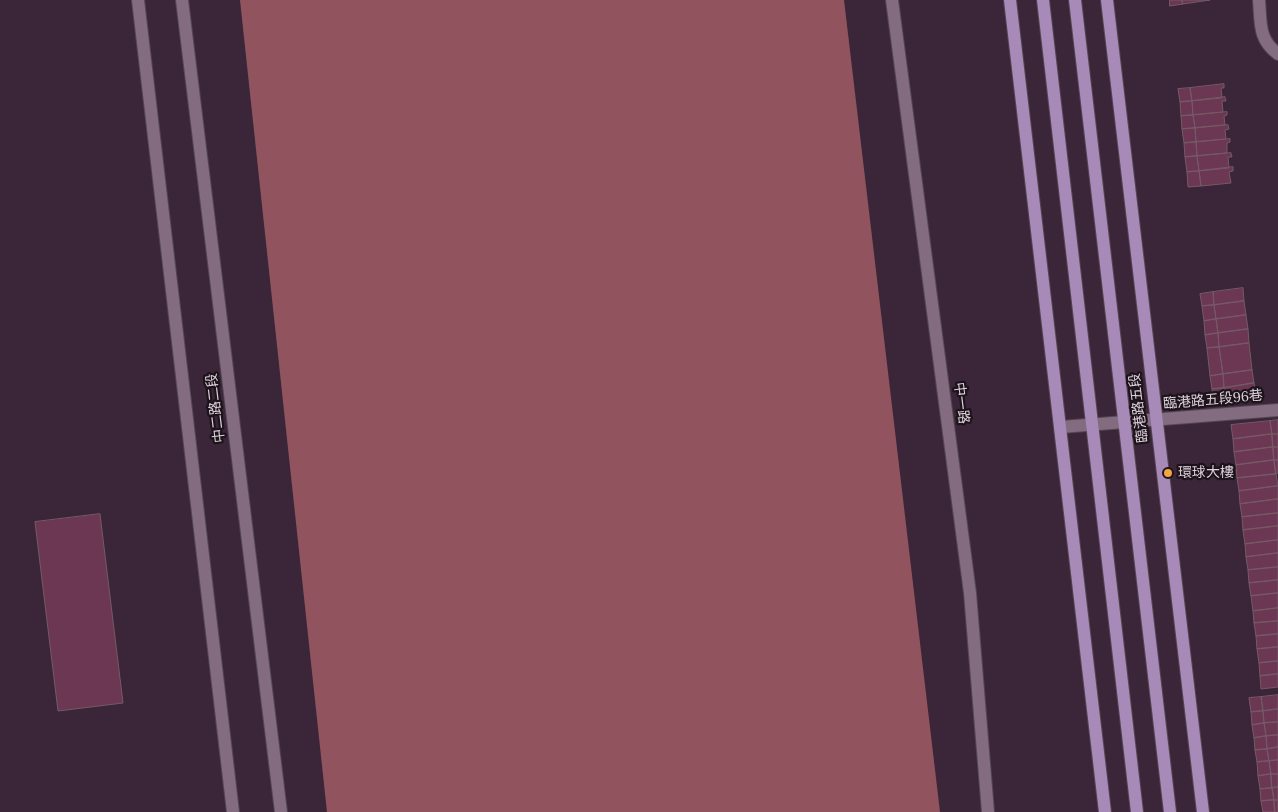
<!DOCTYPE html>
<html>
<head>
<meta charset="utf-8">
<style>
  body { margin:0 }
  canvas { display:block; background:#3a2638 }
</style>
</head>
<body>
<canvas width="1278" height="812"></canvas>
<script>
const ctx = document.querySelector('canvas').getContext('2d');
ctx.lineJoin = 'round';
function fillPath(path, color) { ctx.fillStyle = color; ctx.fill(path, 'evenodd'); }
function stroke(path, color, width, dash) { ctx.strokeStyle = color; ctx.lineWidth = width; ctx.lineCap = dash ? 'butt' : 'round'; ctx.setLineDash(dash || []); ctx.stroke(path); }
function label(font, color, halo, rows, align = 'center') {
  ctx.font = font + ' Lora,"Noto Sans TC",serif'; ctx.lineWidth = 4.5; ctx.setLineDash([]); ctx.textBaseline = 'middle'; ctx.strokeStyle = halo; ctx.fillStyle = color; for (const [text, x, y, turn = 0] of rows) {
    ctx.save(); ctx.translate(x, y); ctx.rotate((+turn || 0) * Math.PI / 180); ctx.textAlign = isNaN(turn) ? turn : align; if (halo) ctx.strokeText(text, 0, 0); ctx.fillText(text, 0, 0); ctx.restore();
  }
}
const forest = new Path2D(`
  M240,0H844L940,812H327Z`);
const building = new Path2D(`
  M1170,0H1182L1183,4L1170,6Z
  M1182,0H1210L1183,4Z
  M1224,84V88H1221L1222,98L1192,101L1190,88Z
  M1190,88L1192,101L1180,102L1178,89Z
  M1225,97L1226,101H1222L1223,112L1193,115L1192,101Z
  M1192,101L1193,115L1181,116L1180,102Z
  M1227,112V115L1224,116L1225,125L1195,128L1193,115Z
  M1193,115L1195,128L1182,129L1181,116Z
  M1228,125L1229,129L1225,130L1226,139L1196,142L1195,128Z
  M1195,128L1196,142L1184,143L1182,129Z
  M1230,139V142L1227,143V153L1197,156L1196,142Z
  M1196,142L1197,156L1185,157L1184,143Z
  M1231,153L1232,157H1228L1229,168L1199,171L1197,156Z
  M1197,156L1199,171L1187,172L1185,157Z
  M1233,167V171L1229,172L1231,183L1201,186L1199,171Z
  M1199,171L1201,186L1188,187L1187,172Z
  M1243,288L1244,301L1214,305L1213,292Z
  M1213,292L1214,305L1202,306L1200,294Z
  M1244,301L1246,315L1216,319L1214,305Z
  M1214,305L1216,319L1204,321L1202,306Z
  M1246,315L1248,329L1218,333L1216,319Z
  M1216,319L1218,333L1205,335L1204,321Z
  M1248,329L1249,343L1219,347L1218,333Z
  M1218,333L1219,347L1207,348L1205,335Z
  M1249,343L1252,370L1223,374L1219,347Z
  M1219,347L1223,374L1210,376L1207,348Z
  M1252,370L1254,383L1224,388L1223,374Z
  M1223,374L1224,388L1212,389L1210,376Z
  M1254,383L1256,397L1226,402L1224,388Z
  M1224,388L1226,402L1214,403L1212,389Z
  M1278,420V434H1272L1270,421Z
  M1270,421L1272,434L1233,439L1231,425Z
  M1272,434H1278V447H1273Z
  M1272,434L1273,447L1234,452L1233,439Z
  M1273,447H1278V460H1274Z
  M1273,447L1274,460L1236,465L1234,452Z
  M1274,460H1278V473L1276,474Z
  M1274,460L1276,474L1237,478L1236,465Z
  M1276,474L1278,486L1239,491L1237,478Z
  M1278,486V499L1240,504L1239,491Z
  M1278,499V513L1242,517L1240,504Z
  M1278,513V526L1243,530L1242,517Z
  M100,514L123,703L58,711L35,522Z
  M1278,526V540L1245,544L1243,530Z
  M1278,540V553L1246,557L1245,544Z
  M1278,553V567L1248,570L1246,557Z
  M1278,567V580L1249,583L1248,570Z
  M1278,580V593L1251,596L1249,583Z
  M1278,593V608L1253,611L1251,596Z
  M1278,608V621L1254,623L1253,611Z
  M1278,621V634L1256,636L1254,623Z
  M1278,634V647L1257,649L1256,636Z
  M1278,647V661L1259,663L1257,649Z
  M1278,661V674L1260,676L1259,663Z
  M1278,674V687L1261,689L1260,676Z
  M1278,695V709L1263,711L1261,697Z
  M1261,697L1263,711L1251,712L1249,698Z
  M1278,709V722L1264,723L1263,711Z
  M1263,711L1264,723L1252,725L1251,712Z
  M1278,722V735L1266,736L1264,723Z
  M1264,723L1266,736L1254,738L1252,725Z
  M1278,735V747L1267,749L1266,736Z
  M1266,736L1267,749L1255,750L1254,738Z
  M1278,747V760L1269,761L1267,749Z
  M1267,749L1269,761L1257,762L1255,750Z
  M1278,760V774H1271L1269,761Z
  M1269,761L1271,774L1258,776L1257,762Z
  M1271,774L1272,788L1260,789L1258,776Z
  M1271,774H1278V787L1272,788Z
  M1278,787V800H1274L1272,788Z
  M1272,788L1274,800L1261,801L1260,789Z
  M1274,800L1275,812H1263L1261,801Z
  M1274,800H1278V812H1275Z`);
const minor = new Path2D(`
  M138,0L233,812
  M182,0L281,812
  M892,0L970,593L988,812
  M1259,0C1261,23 1258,39 1278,54
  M1061,427L1278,410`);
const major = new Path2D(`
  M1010,0L1105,812
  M1043,0L1137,812
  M1075,0L1170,812
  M1107,0L1203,812`);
const markers = [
  [1168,473,5,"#f2a541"]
];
const streetNames = [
  ["臨港路五段96巷",1213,400,-5],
  ["中一路",961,403,83],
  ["中二路二段",216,408,-97],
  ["臨港路五段",1139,408,-97]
];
const poiNames = [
  ["環球大樓",1178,473]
];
fillPath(forest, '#91545e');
fillPath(building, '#6b3752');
stroke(building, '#765966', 1);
stroke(minor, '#554554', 14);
stroke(major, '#554554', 14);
stroke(minor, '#836b80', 12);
stroke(major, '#a88ab8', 12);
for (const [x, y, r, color] of markers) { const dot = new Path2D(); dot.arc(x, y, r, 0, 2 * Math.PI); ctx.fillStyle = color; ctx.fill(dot); stroke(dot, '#1c131b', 2); }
label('14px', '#dfd2dd', '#1c131b', streetNames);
label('14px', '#dfd2dd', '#1c131b', poiNames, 'left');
</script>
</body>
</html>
